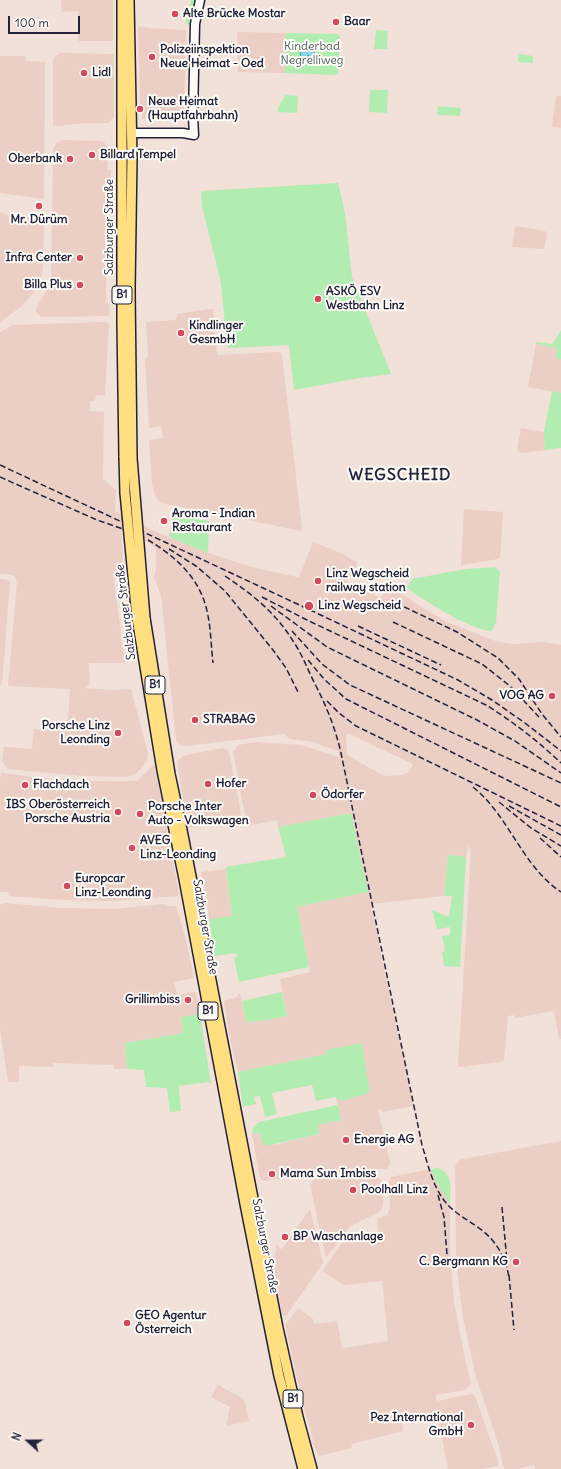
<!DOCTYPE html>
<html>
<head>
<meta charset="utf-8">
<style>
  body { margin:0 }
  #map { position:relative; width:561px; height:1469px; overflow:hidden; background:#f2e1d9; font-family:Delius,sans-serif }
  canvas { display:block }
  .north { position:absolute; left:8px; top:1421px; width:40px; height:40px; -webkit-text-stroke:3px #fdfcf7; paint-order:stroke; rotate:291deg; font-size:11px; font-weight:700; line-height:16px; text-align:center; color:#22223b }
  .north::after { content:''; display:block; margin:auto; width:14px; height:18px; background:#22223b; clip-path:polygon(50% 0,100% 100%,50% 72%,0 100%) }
  .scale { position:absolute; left:8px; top:16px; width:72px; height:18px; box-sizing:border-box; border:2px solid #22223b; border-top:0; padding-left:5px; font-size:12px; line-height:14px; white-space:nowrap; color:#22223b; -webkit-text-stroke:3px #fdfcf7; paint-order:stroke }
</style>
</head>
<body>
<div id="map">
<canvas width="561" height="1469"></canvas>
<div class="north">N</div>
<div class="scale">100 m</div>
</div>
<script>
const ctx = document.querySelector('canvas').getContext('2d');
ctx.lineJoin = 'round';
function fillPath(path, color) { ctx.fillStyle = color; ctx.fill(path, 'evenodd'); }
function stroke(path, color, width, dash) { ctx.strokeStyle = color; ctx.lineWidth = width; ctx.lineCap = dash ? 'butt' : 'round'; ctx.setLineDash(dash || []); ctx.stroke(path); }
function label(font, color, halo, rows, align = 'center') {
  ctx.font = font + ' Delius,sans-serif'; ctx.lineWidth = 4; ctx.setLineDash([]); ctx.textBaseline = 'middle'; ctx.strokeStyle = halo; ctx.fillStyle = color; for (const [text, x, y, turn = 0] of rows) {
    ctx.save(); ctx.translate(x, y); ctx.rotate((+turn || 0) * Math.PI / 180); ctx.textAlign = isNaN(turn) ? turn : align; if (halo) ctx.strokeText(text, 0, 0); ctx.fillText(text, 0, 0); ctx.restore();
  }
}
const built = new Path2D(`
  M61,0H113V41H78V11L62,12Z
  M138,26L149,28L186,30L184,116L182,121H165L162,119H142V111L140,105Z
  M238,32L286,33L285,73L238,72L237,35Z
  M60,53L114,54V117L108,123H86L58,126L53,125V62L54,58Z
  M0,56H26V61L45,62L44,199L0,193Z
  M556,96H561V128L552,127Z
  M64,140L100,141L104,142L107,146L108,170H111V209L107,213L106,302L110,306L109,314L108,316L42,317L37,314L36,312L37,306L46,292L51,278L53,149L56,143Z
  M0,213L40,219L43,222L44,230L43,267L40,283L35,291L22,306L0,322Z
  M515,226L545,231L547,234L544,249L512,247Z
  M209,309H213L217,355L276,352H280L282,355L302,528L300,531L220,514L166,504L159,501L155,496L152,484L149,440L163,438L161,426L149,428L145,358L148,357L146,322L176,320L177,314Z
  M104,322L108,323L109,324L105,395H96L95,401H90V411L104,412L103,479L116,490L115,511L159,533L208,553L252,567L297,577H299L313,542L343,554L358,563L347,582L376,596L380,597L383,595L388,585L423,608L449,623L498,642L513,644L544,642L561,645V1039H559L554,1011L515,1018L514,1015L508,1016L504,1061L463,1067L458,1066L471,849L468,846L466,859L464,856L448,855L444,896L371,904L398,1035L404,1054L413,1106L382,1112L381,1109H378L390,1163L387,1169L325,1170L266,1181H263L260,1178L252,1134L259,1132L261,1138L274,1145L319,1134L318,1125L341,1120L327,1054L238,1072L229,1034L224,1001L235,998L240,993L246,1022L261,1021L287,1016L280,979L310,972L297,907L368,892L351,813L278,827L277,820L247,826L233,752L238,745L256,742L301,745L339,757L338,751L313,742L290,739L284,734L187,746L180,744L176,740L161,595L154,578L156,567V548L144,540L125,531H121L124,570L114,580L125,663H89L90,684L85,688L113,690L131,689L148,753L147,761L136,774L126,777L83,776L8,769L2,762L4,747L32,749L34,729L67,731L70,689L8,686L17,583L15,577L13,575L0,574V332L13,325ZM347,733L413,764L409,772L402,775L384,776L347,755L346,736Z
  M536,344L557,348L555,359H561V393L528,387Z
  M521,428L544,432L545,450L521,453L518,451L517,449Z
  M464,509L503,512L500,557L498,559L461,565Z
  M0,579L8,580L10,582L2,685H0Z
  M222,748L227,749L229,752L241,813V817L238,821L234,823L192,827L188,829L177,761L182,758V756Z
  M153,765L155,766L179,893L178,896L110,901L65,900L9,896L8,892H0V780L1,773L67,781H137Z
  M226,869L232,917L209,919L207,900L201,872Z
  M5,903L62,908L115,909L163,904L168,906H176L186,939L194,978L174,982L177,995L196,992L200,1014L181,1018L183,1033L125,1043L127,1069H114L113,1065L53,1063V1067L19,1066V1082H8L0,1029V905Z
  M561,1141V1469H535L534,1465L517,1469H504L498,1443L476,1377L463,1318L456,1262L455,1167L459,1161L462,1159Z
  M431,1169L436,1181L450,1204V1253L454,1302L465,1359L471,1383L469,1386L464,1390L436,1395V1398L437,1401L471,1394L475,1396L498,1461V1466L482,1469H448L437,1413L401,1419L403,1431L351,1444L352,1448L318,1456L314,1444L300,1392L285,1325L298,1308L313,1319L314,1324L337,1321L342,1348L388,1341L382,1281L344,1285L322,1271L342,1243L379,1240L377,1219L387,1215L390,1208L389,1181L391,1177Z
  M348,1175L378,1176L383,1183V1205L380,1211L373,1215L349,1227L327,1257L325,1254L310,1185L313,1180Z
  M310,1209L323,1263L286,1316L282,1315L273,1262V1259L277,1248L275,1244L281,1249L283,1248Z
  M218,1385L244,1399L249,1421L226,1426L230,1407L211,1397Z`);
const green = new Path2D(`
  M191,0H195L191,24L189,26L186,22Z
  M376,30L388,31L387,49H374Z
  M286,33L338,34L340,36L338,73L335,75L285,73Z
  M519,54L533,56V63L518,62Z
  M370,90H388L387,113L369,112Z
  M285,95L298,96L297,113L277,112L278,108Z
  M438,106L461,108L460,116L437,115Z
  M338,183L345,213L352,277L391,374L359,378L294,390L289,345L229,348L227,346L221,283L202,206L201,191Z
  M561,330V359H555L557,348L536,344V342L553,344Z
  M552,391L561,393V448L545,450L544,432Z
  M174,515L209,521L208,553L169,537Z
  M495,567L500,572L496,622L492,631C470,630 425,601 407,588L412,579L466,569Z
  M351,813L368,892L297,907L309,967L239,982L234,958L237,957V953L215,956L209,919L232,916L226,867L286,857L278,827Z
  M448,855L464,856L466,859L460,967L444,966L442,952L445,951L442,936L450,935V927L437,929L432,910L449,917L452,896H444Z
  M282,992L287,1016L261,1021L246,1022L242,1001Z
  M200,1014L211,1084L208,1082L179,1086L181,1111L170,1112L167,1088L146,1087L144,1070L127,1069L125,1043L183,1033L181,1017Z
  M362,1043L369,1088V1093L366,1094L341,1101V1099H337L336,1097L316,1101L312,1085L272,1093L277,1114L265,1117L260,1096L254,1097L256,1104L243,1107L238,1072L327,1054L326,1050Z
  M338,1105L341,1120L318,1125L319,1134L266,1146L263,1143L259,1132L252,1134L253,1127L259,1122Z
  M438,1168C454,1174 450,1190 450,1204L436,1181L431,1169Z`);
const water = new Path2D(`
  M301,49H314L315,58H311L308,55L307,60H301L300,51Z`);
const secondary = new Path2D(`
  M131,133H183L194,135L193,117L195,24L200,0`);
const primary = new Path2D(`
  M122,0V323L124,457
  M129,0L132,158L130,290L132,458
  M137,618L162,770L184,879L245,1204L279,1376L303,1469
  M145,618L170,774L183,835L278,1328L298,1417L312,1469`);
const rail = new Path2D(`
  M0,465L308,609L458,680L492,700L525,723L561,751
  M0,477L97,520L129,531
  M148,540C175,556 200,578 207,611C211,628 211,646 213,663
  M169,549L196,566L225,591L273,650L286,668L299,694
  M225,576C252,594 276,613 293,641C302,654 307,668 314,682C326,705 335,727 341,753L422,1145C428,1165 433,1188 447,1204C455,1213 466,1219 476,1226C495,1238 506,1257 509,1278
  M262,597L307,620L486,705C512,721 538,741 561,763
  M396,603L457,632L498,658L519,679L542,714L561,737
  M271,606L327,647L477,720L515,741L561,773
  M393,622L482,664L510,686L539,717
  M358,626L441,665
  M292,631L322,664L350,685L561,783
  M308,660L324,679L346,699L561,807
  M327,701L339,713L356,726L561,826
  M473,787C510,817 521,865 561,892
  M499,802L531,828L561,846
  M509,806L561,835
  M540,838L561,857
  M438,1195L444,1217L448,1267
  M502,1207L507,1261
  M509,1275L514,1330`);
const primaryBridge = new Path2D(`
  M124,457L125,493L137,618
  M132,458L145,618`);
const markers = [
  [175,14,4,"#d1495b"],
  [336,22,4,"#d1495b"],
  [152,57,4,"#d1495b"],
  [84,73,4,"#d1495b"],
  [140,109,4,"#d1495b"],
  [92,155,4,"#d1495b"],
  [70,159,4,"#d1495b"],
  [39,206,4,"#d1495b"],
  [80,258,4,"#d1495b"],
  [80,285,4,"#d1495b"],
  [318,299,4,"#d1495b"],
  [181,333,4,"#d1495b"],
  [164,521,4,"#d1495b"],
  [318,581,4,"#d1495b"],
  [309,606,5,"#d1495b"],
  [552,696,4,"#d1495b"],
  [195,720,4,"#d1495b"],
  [118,733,4,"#d1495b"],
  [208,784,4,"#d1495b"],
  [25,785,4,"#d1495b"],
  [313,795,4,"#d1495b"],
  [118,812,4,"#d1495b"],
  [140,814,4,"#d1495b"],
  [132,848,4,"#d1495b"],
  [67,886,4,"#d1495b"],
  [188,1000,4,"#d1495b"],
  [346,1140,4,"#d1495b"],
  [272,1174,4,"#d1495b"],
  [353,1190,4,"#d1495b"],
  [285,1237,4,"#d1495b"],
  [516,1262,4,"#d1495b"],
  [127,1323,4,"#d1495b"],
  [471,1425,4,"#d1495b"]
];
const shields = [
  [122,295,20],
  [155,685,20],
  [208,1011,20],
  [293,1399,20]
];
const shieldNames = [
  ["B1",122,295],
  ["B1",155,685],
  ["B1",208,1011],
  ["B1",293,1399]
];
const poiNames = [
  ["Alte Brücke Mostar",183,14],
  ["Baar",344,22],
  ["Polizeiinspektion",160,50],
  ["Neue Heimat - Oed",160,64],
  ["Lidl",92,73],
  ["Neue Heimat",148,102],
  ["(Hauptfahrbahn)",148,116],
  ["Billard Tempel",100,155],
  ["Oberbank",62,159,"right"],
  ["Mr. Dürüm",39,220,"center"],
  ["Infra Center",72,258,"right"],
  ["Billa Plus",72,285,"right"],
  ["ASKÖ ESV",326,292],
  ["Westbahn Linz",326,306],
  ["Kindlinger",189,326],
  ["GesmbH",189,340],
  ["Aroma - Indian",172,514],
  ["Restaurant",172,528],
  ["Linz Wegscheid",326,574],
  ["railway station",326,588],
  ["Linz Wegscheid",318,606],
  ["VOG AG",544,696,"right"],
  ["STRABAG",203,720],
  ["Porsche Linz",110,726,"right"],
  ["Leonding",110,740,"right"],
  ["Hofer",216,784],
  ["Flachdach",33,785],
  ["Ödorfer",321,795],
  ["IBS Oberösterreich",110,805,"right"],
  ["Porsche Austria",110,819,"right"],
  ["Porsche Inter",148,807],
  ["Auto - Volkswagen",148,821],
  ["AVEG",140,841],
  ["Linz-Leonding",140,855],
  ["Europcar",75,879],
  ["Linz-Leonding",75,893],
  ["Grillimbiss",180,1000,"right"],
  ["Energie AG",354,1140],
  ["Mama Sun Imbiss",280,1174],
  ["Poolhall Linz",361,1190],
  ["BP Waschanlage",293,1237],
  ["C. Bergmann KG",508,1262,"right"],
  ["GEO Agentur",135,1316],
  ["Österreich",135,1330],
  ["Pez International",463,1418,"right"],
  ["GmbH",463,1432,"right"]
];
const parkNames = [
  ["Kinderbad",312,47],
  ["Negrelliweg",312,61]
];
const streetNames = [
  ["Salzburger Straße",110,227,-90],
  ["Salzburger Straße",126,612,-97],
  ["Salzburger Straße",205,927,80],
  ["Salzburger Straße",265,1246,79]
];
const districtNames = [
  ["WEGSCHEID",400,475]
];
fillPath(built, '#ebcec4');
fillPath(green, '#b1ecb1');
fillPath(water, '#88d4e8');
stroke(water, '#5f8da3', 1);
stroke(secondary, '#22223b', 11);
stroke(primary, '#22223b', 12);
stroke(secondary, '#fdfcf7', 8);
stroke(primary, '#ffdf80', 9);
stroke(rail, '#22223b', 1.5, [6, 3]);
stroke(primaryBridge, '#22223b', 12, []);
stroke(primaryBridge, '#ffdf80', 9);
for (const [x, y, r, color] of markers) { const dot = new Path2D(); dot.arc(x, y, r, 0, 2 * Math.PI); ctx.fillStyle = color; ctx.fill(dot); stroke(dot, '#fdfcf7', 1.5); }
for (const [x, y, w] of shields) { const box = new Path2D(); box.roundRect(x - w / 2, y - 9, w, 18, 3); ctx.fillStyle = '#fdfcf7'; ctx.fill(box); stroke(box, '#22223b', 1); }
label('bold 11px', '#22223b', null, shieldNames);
label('bold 12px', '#22223b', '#fdfcf7', poiNames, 'left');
label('12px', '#4d5f5e', '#fdfcf7', parkNames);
label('12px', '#22223b', '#fdfcf7', streetNames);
ctx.letterSpacing = '1px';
label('bold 16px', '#22223b', '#fdfcf7', districtNames);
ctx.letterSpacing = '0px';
</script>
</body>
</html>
